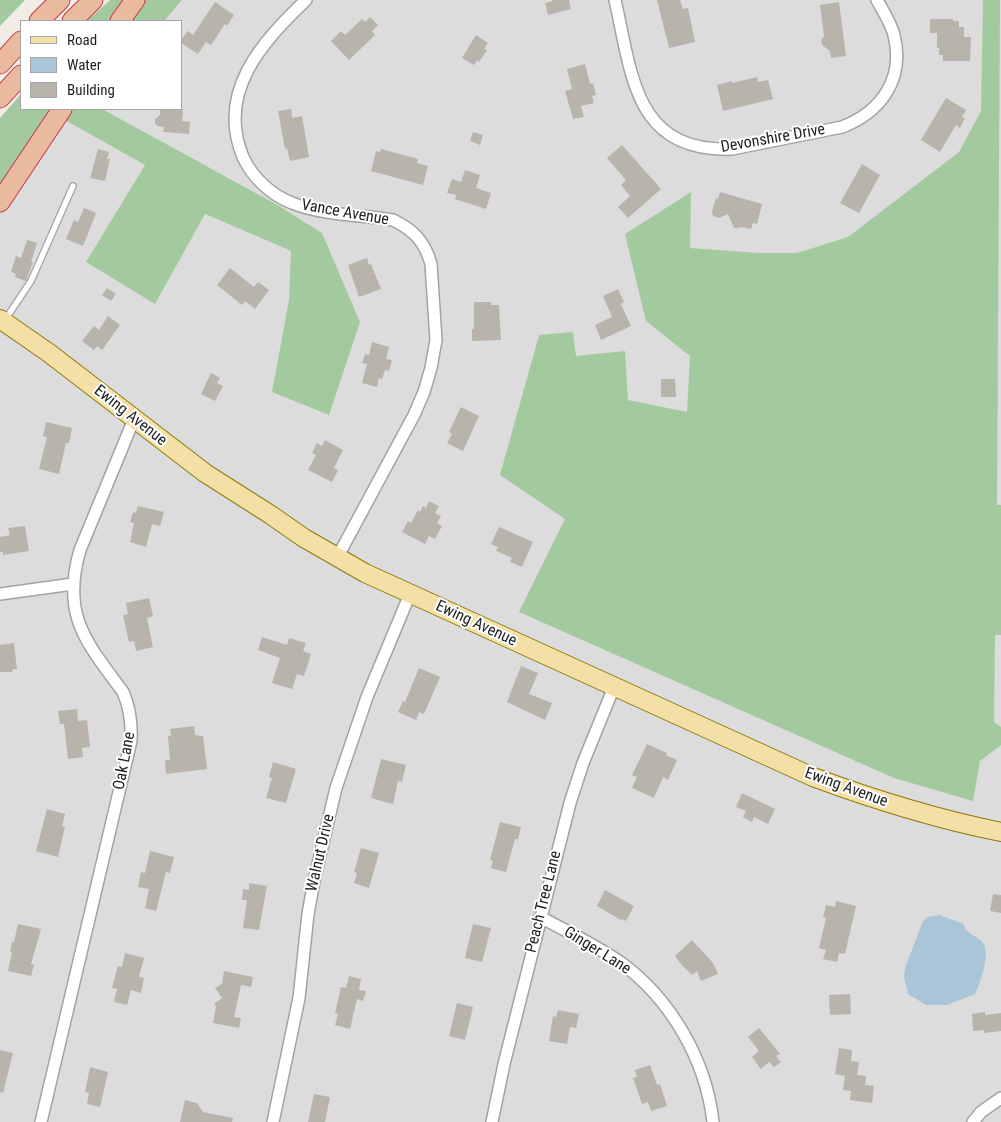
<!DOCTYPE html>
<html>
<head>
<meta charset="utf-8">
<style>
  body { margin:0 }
  #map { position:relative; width:1001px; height:1122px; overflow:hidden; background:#efede6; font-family:"Roboto Condensed",sans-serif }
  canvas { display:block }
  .legend { position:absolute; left:20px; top:20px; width:162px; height:90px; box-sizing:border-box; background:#fff; border:1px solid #a5a5a5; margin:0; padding:6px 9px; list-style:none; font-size:15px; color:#1f1f1f }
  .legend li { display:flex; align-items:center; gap:10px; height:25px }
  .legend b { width:25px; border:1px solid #a5a5a5 }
</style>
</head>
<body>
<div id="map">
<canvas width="1001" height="1122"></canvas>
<ul class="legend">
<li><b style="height:6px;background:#f4e0a6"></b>Road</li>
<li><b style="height:14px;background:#aac5d8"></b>Water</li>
<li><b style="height:14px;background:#b8b4ac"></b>Building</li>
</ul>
</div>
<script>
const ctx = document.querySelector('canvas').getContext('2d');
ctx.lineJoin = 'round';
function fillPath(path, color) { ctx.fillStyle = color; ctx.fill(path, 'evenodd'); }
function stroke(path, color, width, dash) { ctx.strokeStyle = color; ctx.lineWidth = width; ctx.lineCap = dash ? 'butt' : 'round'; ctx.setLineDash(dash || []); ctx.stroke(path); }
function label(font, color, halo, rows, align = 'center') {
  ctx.font = font + ' "Roboto Condensed",sans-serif'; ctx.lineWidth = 4; ctx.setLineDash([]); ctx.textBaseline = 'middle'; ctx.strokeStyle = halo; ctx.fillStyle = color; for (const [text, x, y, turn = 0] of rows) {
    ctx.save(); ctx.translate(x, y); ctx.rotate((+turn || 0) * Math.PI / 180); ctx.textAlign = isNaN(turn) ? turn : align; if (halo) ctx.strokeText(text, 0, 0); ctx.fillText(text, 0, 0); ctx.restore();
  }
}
const residential = new Path2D(`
  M171,0H1001V1122H0V189L54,114L145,165L86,263L205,214L291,251L289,300L322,233L276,204L218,172L92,109H181V21H151Z`);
const forest = new Path2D(`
  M0,0H25L0,26Z
  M110,0H182L164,21H87Z
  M983,0H1000L997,505H1001V635H995L994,722L1001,727V745L980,761L973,801L894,778L519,612L565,519L500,475L539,335L573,332L576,356L625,351L628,400L687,412L690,356L646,321L625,234L691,192L690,248L759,253H797L848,237L959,152L981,111Z
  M21,94V109H102L276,204L322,233L360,322L329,415L272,392L289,300L291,251L205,214L155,304L86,262L145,165L54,114L0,189V118Z`);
const water = new Path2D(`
  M939,915L964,924C966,935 977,935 983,943C991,953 980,984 975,994L947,1005H926L908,994L904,977L905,968L923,921L928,917Z`);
const building = new Path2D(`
  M552,0H569L571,9L548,15L545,3L553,1Z
  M657,0H680L683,9L688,8L695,42L669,48Z
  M215,2L234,15L227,26L225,24L211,45L206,42L198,54L181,43V40L188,31L193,35Z
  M839,2L846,56L831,58L830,51L822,45L821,40L824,36L820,5Z
  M370,17L378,25L372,31L375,35L349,60L331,41L341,31L345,35L362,19L365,22Z
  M930,19H953V21H959V27H964V37H971L970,61H943V55H939V48H937V33H930Z
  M476,35L488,43L484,49L487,50L479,62L477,60L474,65L462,58Z
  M585,64L590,84L593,83L596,95L592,96L594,103L581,106L584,117L573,119L565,91L572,89L567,69Z
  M757,77L758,82L768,80L773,99L723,111L717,85L732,81V83Z
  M946,98L966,110L962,117L965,118L960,128L956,125L940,152L921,140Z
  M160,109H183L182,121L190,122L189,134L163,132L164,127L157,126L155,123V119L160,115Z
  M291,109L292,118L302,116L309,157L290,161L287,148L285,149L278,111Z
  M473,132L483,135L480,145L470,141Z
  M622,145L661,189L628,218L618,207L630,196L621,185L626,180L607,158Z
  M98,149L109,152L107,159H110L105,181L90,178Z
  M381,149L418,159L417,163L428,166L423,185L371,171L376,151L380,152Z
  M862,164L880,175L859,213L840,203Z
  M465,170L480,175L476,188L491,193L486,209L455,199L456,195L447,193L452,179L461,182Z
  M720,192L762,204L757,224L753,223L751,229L741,227L738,228H734L728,214L719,218L713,216L712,212L716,198L718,199Z
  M84,208L96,213L83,246L66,239L74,220L78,222Z
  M27,240L37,243L31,262H33L26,281L15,277L16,274L11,272L16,256L21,258Z
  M367,258L369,265L371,264L381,289L359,297L348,265Z
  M230,268L254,287L258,282L269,290L255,309L245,301L242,305L217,285Z
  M107,288L116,294L111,301L102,295Z
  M618,289L624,302L621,304L631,326L601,340L595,325L612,317L603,296Z
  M474,302H491V305H499L501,340L472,341V329H474Z
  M108,316L120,325L102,350L97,346L94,350L82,341L94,326L99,330Z
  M372,342L389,347L386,359L392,360L389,371L385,370L382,379L379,378L377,387L362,383L367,364L362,363L365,354L369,355Z
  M211,373L220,378L217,383L223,386L215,401L201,394Z
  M661,379H675L676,397H661Z
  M461,407L479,416L463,451L447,443L452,434L449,432Z
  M46,422L72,428L69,443H66L59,474L39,469L47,437L43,436Z
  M325,440L343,450L334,468L338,470L332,482L308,470L316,455L312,453L317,443L322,446Z
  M429,501L439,506L435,513L441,516L437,523L442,526L435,539L429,536L425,544L402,532L408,521L411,523L418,510L420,512L423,506L426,508Z
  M138,506L164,512L160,526L152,524L146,547L130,542L134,523L130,522L133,512L136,513Z
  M25,526L29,551L3,555V552H0V537L10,535L8,528Z
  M499,527L533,542L522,567L510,562L512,558L496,551L498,547L491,544Z
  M149,598L153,616L147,618L153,647L136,651L134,641L129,642L123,615L128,614L126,603Z
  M262,637L287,645L289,638L306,643L303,651L311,654L304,676L297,674L292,689L272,683L280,658L258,650Z
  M14,643L17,669H13L12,672H0V645Z
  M521,666L538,673L529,694L552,703L545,720L507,702Z
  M419,668L440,677L424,714L419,712L416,720L398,712L403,701L405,702Z
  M77,709L78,721L87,720L90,747L82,748L83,757L68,759L64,724H60L58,711Z
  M194,726L195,735L203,736L207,769L166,774L165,760H170L168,736H171L170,729Z
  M647,744L667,753L666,755L677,760L668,780L663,777L654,798L632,788L637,777L632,775Z
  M381,759L406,765L402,782L398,781L393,804L371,798Z
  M273,762L296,769L286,803L266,798L272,778L269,777Z
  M742,793L775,809L768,824L754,817L752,822L743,817L746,811L736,807Z
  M47,809L65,814L62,826L65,827L58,857L36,851Z
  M500,822L521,827L518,839H515L506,872L491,868L493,861L490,860Z
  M361,848L379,853L369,888L354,883L357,873L354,872Z
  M150,851L174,857L170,873L166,872L156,911L145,908L149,889L138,887L141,872L145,873Z
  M249,883L267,886L259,930L243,928L247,900H242L243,889L249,890Z
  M605,890L634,906L626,921L622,919L621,920L597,906Z
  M993,894L1001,895V913L990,911Z
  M836,901L856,906L845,954L839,953L837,962L823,959L826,950L819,948L826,918L823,917L826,905L835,907Z
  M18,924L41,929L31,964L34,965L31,976L8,971L12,952L10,951L12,942H14Z
  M473,924L491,928L482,962L465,958Z
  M692,940L713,963L718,974L701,981L697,971L692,975L680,963L675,956Z
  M125,953L144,958L139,977L144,978L141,993L131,990L127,1005L114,1002L117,989L112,988L118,966L122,967Z
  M224,971L253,977L251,987L241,985L234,1017L241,1018L239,1028L213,1023L216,1007L214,1004L222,998L215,988L222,984Z
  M349,976L361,979L359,990L366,991L363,1001L357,999L350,1029L335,1025L338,1014L335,1013L341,987L346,988Z
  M850,994L851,1014L830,1015L829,995Z
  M457,1003L473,1007L465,1040L449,1036Z
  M558,1010L579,1014L576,1028L570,1027L567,1044L549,1041L553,1016L556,1017Z
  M985,1012V1015L1001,1013V1031L984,1033V1030L973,1031L972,1014Z
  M759,1028L780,1054L776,1056L781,1062L774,1067L769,1062L761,1069L752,1057L759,1051L748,1037Z
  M839,1048L852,1050L851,1061L859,1062L857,1075L866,1076L865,1085L874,1086L872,1103L850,1100L851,1091L843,1090L845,1076L835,1074Z
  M0,1050L13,1053L3,1093L0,1092Z
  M650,1065L657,1085L660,1084L667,1106L651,1111L648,1102L642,1104L633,1078L637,1077L635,1070Z
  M90,1067L108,1072L100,1107L87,1104L89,1093L85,1092Z
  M314,1094L330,1097L325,1122H308Z
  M185,1100L197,1103L203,1112L233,1118L232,1122H180Z`);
const service = new Path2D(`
  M5,320L31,281L73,186`);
const minor = new Path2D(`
  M306,0C262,42 216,92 243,157C252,177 271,195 292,203C321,215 361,215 393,220C414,230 425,242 431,264L436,340L431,368L424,392L414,415L337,558
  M615,0C632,74 634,153 732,149L842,127C881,112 905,79 894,35C891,23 883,11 877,0
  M0,594L73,584
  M540,917C567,931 595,945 620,962C671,999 706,1060 713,1122
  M41,1122L131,741C132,723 130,708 123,692C86,642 61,615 80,550L134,419
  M273,1122L299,998L308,914L314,881L336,788L367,697L410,594
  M492,1122L504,1064L570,803L583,763L614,687
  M973,1122L981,1112L1001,1098`);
const primary = new Path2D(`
  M0,319L49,353L205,473L271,515L304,538L365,573L813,777C875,800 937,819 1001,832`);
const trunk = new Path2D(`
  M39,21L60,0
  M72,21L93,0
  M120,21L135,0
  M0,64L21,41
  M0,98L21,75
  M0,202L62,109`);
const streetNames = [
  ["Devonshire Drive",773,139,-10],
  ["Vance Avenue",345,213,10],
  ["Ewing Avenue",130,416,38],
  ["Ewing Avenue",476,624,25],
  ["Oak Lane",125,761,-79],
  ["Ewing Avenue",846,788,20],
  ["Walnut Drive",321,853,-77],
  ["Peach Tree Lane",544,902,-76],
  ["Ginger Lane",597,951,32]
];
fillPath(residential, '#dddcdc');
fillPath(forest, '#a3ca9e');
fillPath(water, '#aac5d8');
fillPath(building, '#b8b4ac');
stroke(service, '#a3a3a3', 8);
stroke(minor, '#a3a3a3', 14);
stroke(primary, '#8c7a0d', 20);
stroke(trunk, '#cb344c', 21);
stroke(service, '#fff', 5.5);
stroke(minor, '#fff', 11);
stroke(primary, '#f4e0a6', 18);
stroke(trunk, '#eaba9e', 19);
label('16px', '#1f1f1f', '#fff', streetNames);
</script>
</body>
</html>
